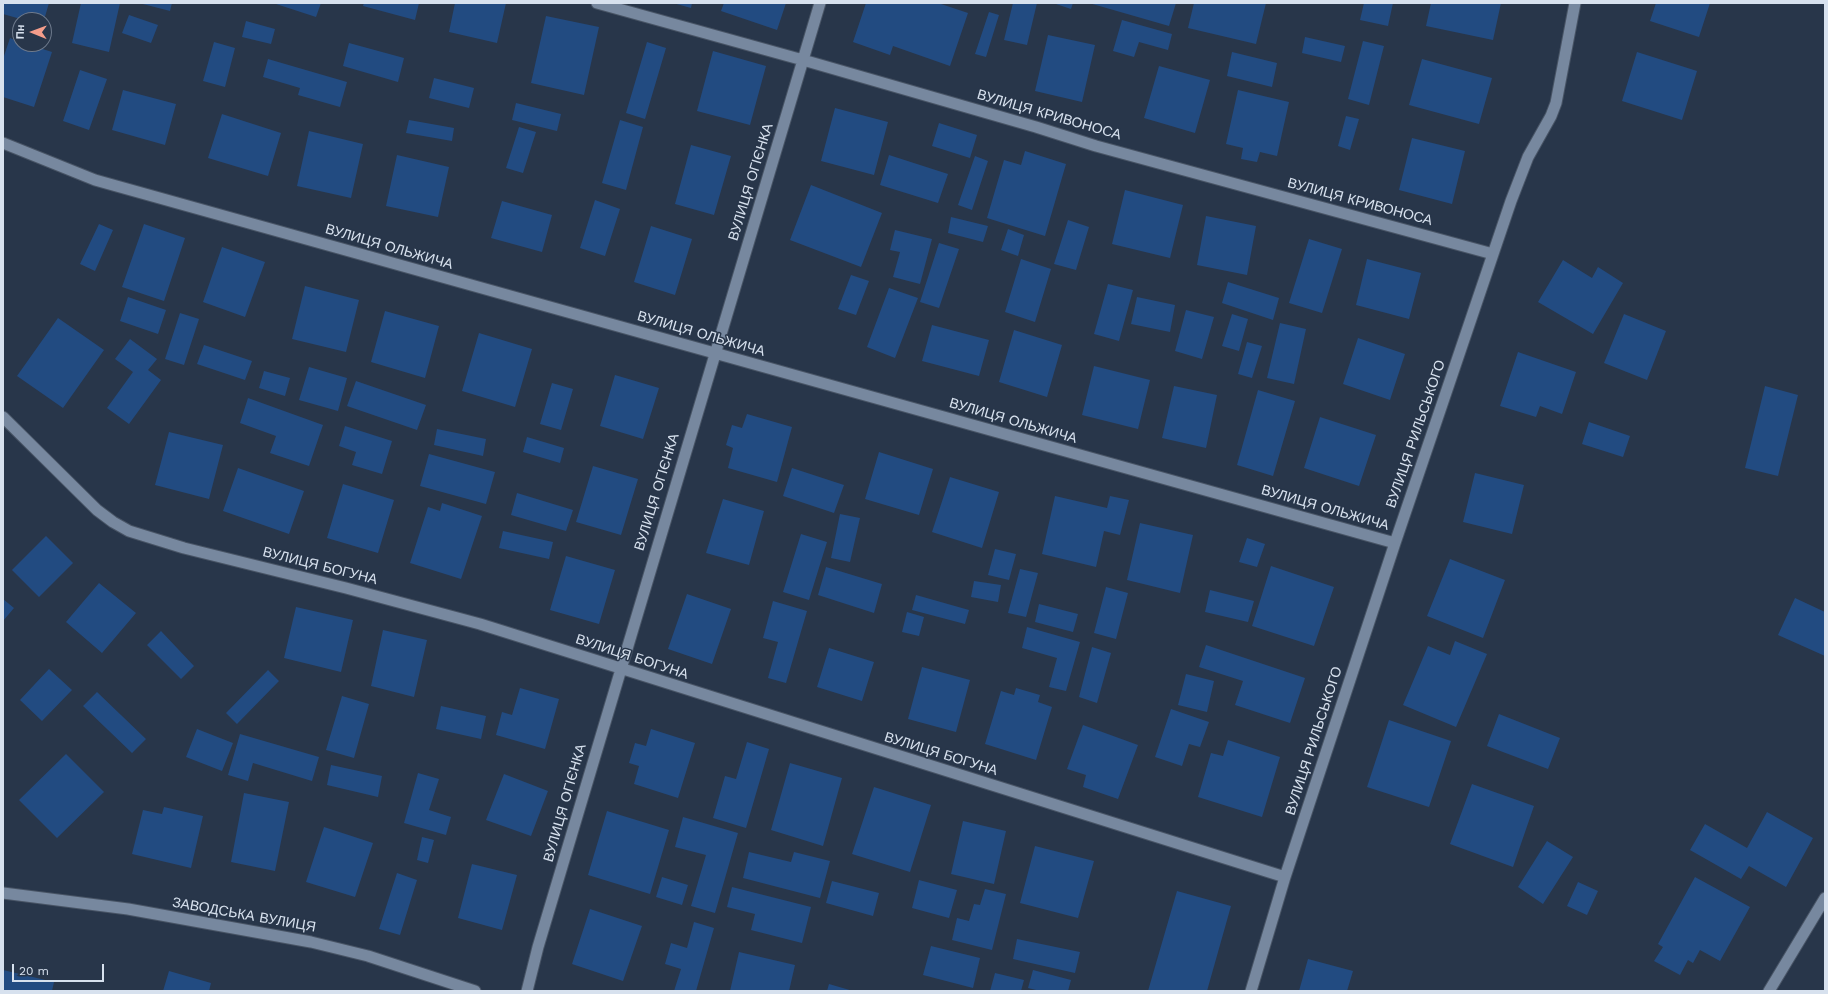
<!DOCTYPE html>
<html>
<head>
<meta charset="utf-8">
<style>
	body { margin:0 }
	#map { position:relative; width:1828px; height:994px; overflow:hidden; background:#28364a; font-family:"Work Sans",sans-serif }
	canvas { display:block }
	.frame { position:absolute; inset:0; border:4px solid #d7e1ee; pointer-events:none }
	.north { position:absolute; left:12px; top:12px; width:40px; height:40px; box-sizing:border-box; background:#28364a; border:1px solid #6e7a8c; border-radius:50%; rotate:271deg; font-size:11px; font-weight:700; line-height:16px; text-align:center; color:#d7e1ee }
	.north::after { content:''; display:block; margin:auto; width:14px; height:18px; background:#f49d8b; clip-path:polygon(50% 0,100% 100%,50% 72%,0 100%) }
	.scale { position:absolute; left:12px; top:964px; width:92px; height:18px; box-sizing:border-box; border:2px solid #d7e1ee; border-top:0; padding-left:5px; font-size:12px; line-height:14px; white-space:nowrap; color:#d7e1ee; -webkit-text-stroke:3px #28364a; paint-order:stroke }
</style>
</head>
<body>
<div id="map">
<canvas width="1828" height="994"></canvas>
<div class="frame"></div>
<div class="north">Пн</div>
<div class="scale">20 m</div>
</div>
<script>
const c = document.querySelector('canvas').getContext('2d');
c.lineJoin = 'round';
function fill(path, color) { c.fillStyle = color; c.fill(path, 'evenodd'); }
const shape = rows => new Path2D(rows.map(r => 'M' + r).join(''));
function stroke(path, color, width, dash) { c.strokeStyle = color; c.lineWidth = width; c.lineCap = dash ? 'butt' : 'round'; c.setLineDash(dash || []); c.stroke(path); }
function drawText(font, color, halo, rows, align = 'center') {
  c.font = font + ' "Work Sans",sans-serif'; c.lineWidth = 3; c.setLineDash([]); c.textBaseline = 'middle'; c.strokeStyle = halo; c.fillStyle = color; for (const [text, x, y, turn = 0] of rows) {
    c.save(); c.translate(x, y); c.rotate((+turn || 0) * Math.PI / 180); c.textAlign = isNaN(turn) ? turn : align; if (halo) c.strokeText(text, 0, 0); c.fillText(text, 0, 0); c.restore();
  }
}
fill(shape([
	[3,3,49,3,44,20,24,20,3,14],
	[81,3,120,3,109,52,72,43],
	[139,3,172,3,170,11],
	[273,3,321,3,316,17],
	[364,3,419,3,415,20,363,6],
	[455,3,506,3,497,43,449,32],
	[673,3,692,3,691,8],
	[724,3,786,3,777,30,721,11],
	[866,3,938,3,968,13,950,66,893,46,890,55,853,42],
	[1013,3,1037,3,1027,45,1004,40],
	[1053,3,1073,3,1071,9],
	[1089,3,1176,3,1169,26],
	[1194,3,1266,3,1256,44,1188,28],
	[1364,3,1393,3,1388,26,1360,20],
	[1431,3,1501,3,1493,40,1426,26],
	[1656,3,1710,3,1699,37,1650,21],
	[989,12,999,15,986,57,975,54],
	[129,15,158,25,151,43,122,33],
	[546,16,599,27,584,95,531,83],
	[1122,20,1172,34,1168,50,1139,42,1134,57,1113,51],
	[246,21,275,29,271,44,242,37],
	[1048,35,1095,45,1082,102,1035,91],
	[1305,37,1345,46,1341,62,1302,53],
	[10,38,20,42,20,44,27,44,52,52,34,107,3,97,3,59],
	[1363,41,1384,46,1369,105,1348,99],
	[214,42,235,48,225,87,203,81],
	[647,42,666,48,645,119,626,113],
	[349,43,404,58,398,82,343,66],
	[713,51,766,66,750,125,697,111],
	[1232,52,1277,63,1272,87,1227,76],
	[1637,52,1697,71,1682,120,1622,101],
	[268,59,347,82,340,107,298,95,300,88,263,77],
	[1422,59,1492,78,1479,124,1409,105],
	[1159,66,1210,80,1195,133,1144,118],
	[80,70,107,79,89,130,63,121],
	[434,78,474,88,469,108,429,98],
	[123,90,176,104,165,145,112,130],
	[1238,90,1289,102,1277,156,1260,152,1257,162,1241,159,1243,148,1226,144],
	[516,103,561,114,557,131,512,120],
	[835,108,888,122,874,175,821,161],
	[222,114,281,133,268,176,208,158],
	[1346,116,1359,119,1350,150,1338,146],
	[409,120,454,128,452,141,406,133],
	[620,120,643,127,626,190,602,183],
	[939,123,977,135,970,158,932,146],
	[519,127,536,132,523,173,506,168],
	[309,131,363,144,351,198,297,186],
	[1412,138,1465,151,1452,204,1399,190],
	[691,145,731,156,714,215,675,204],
	[1025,151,1066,164,1045,236,987,218,1004,160,1021,165],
	[397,155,449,167,438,217,386,206],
	[889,155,948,174,938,203,880,185],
	[975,156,988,161,972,210,958,205],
	[811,185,882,213,861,267,790,240],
	[1125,190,1183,205,1170,258,1112,244],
	[595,200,620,209,605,256,580,248],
	[502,201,552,215,542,252,491,238],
	[1206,216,1256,226,1247,275,1197,265],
	[951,217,988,226,983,242,948,233],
	[1068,220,1089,227,1076,270,1054,264],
	[99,224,113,230,95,271,80,264],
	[144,224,185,238,164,301,122,287],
	[651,226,692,239,675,295,634,282],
	[1008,229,1024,235,1018,256,1001,250],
	[895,230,932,239,920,284,893,277,900,252,890,250],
	[1309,239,1342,249,1322,313,1289,303],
	[939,243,959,249,939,308,920,302],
	[222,247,265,262,245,317,203,302],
	[1021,259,1051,269,1035,322,1005,312],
	[1367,259,1421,273,1409,319,1356,305],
	[1563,260,1592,278,1598,267,1623,283,1593,334,1538,302],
	[851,275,869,281,856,315,838,309],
	[1228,282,1279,298,1273,320,1222,303],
	[1108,284,1133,290,1119,341,1094,334],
	[305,286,359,300,346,352,292,339],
	[889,288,918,298,895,358,867,347],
	[128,297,166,310,158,334,120,321],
	[1137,297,1175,305,1170,332,1131,324],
	[1186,310,1214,317,1202,359,1175,351],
	[385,311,439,326,425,378,371,362],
	[180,313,199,319,184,365,165,359],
	[1232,314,1248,319,1239,351,1222,346],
	[1624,314,1666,331,1647,380,1604,363],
	[58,318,104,350,63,408,17,376],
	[1280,323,1306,329,1294,384,1267,378],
	[932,325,989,340,979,376,922,361],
	[1014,330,1062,345,1047,397,999,382],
	[479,333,532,349,515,407,462,391],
	[1358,338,1405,354,1390,400,1343,384],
	[130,339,157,359,148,370,161,380,129,424,107,408,133,372,115,359],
	[1247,342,1262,346,1252,378,1238,374],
	[204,345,252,361,245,380,197,364],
	[1518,352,1576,372,1562,414,1540,406,1536,417,1500,406],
	[1094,366,1150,380,1138,429,1082,415],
	[309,367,347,378,338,411,299,400],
	[264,371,290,378,285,396,259,388],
	[615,375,659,388,643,439,600,426],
	[356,381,426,405,417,430,347,406],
	[552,383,573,389,561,430,540,424],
	[1174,386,1217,395,1206,448,1162,438],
	[1765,386,1798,395,1778,476,1745,468],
	[1258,390,1295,401,1273,476,1237,465],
	[248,398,323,425,309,466,270,453,276,436,240,423],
	[747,414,792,427,777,482,728,468,733,448,726,445,732,425,742,428],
	[1320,417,1376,435,1359,486,1304,468],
	[1589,422,1630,436,1623,457,1582,444],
	[345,426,392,441,382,474,352,465,356,452,339,446],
	[437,429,486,439,483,456,434,445],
	[169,432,223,445,209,499,155,485],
	[527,437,564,448,560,463,523,452],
	[879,452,933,469,919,515,865,499],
	[429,454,495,472,486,504,420,486],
	[593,466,638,479,621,535,576,522],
	[238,468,304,491,289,534,223,511],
	[792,468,844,485,834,513,783,496],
	[1475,473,1524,485,1512,534,1463,522],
	[950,477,999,492,982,548,932,532],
	[343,484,394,500,378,553,327,538],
	[517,493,573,510,566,531,511,515],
	[1055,496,1107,508,1110,496,1129,500,1120,535,1104,531,1096,567,1042,554],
	[723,499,764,511,749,565,706,553],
	[442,503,482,516,461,579,410,563,428,507,440,511],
	[840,514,860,518,850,562,831,558],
	[1140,523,1193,535,1180,593,1127,580],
	[503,531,553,542,549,559,499,548],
	[801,534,827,542,809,600,783,592],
	[46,536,73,563,39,597,12,570],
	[1247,538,1265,544,1257,567,1239,562],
	[995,549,1016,554,1009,580,988,575],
	[566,556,615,570,599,624,550,610],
	[1450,559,1505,580,1483,638,1427,616],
	[1271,566,1334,587,1314,646,1252,626],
	[826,567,882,584,874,613,818,595],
	[1020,569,1038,573,1026,617,1008,613],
	[974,581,1001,585,998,602,971,597],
	[99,583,136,613,102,653,66,622],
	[1106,587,1128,593,1116,639,1094,633],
	[1210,590,1254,601,1248,622,1205,612],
	[687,594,731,609,712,664,668,649],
	[916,595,969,610,965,624,912,610],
	[1795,598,1825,612,1825,656,1778,635],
	[3,599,14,608,3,621],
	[773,601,807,611,786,683,768,678,778,642,763,638],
	[1039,604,1078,614,1073,632,1035,622],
	[296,607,353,620,341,672,284,658],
	[907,612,924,617,919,636,902,632],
	[1027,627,1080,642,1066,691,1049,687,1057,658,1022,648],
	[383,630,427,640,414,697,371,686],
	[161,631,194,666,181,679,147,645],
	[1455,641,1487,654,1456,727,1403,705,1428,646,1450,655],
	[1206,645,1305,678,1290,723,1235,705,1243,681,1199,667],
	[1092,647,1111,653,1097,703,1079,697],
	[829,648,874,662,862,701,817,687],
	[922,667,970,680,956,732,908,719],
	[49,669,72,690,42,721,20,700],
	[268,670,279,681,237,724,226,713],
	[1186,674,1214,681,1207,712,1178,705],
	[520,688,559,699,545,749,496,735,502,712,512,715],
	[1016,688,1040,695,1038,702,1052,707,1036,760,985,744,1001,691,1014,695],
	[97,692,146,739,132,753,83,706],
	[342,696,369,704,354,758,326,750],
	[441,706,486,716,481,739,436,729],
	[1171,709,1209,722,1200,747,1189,744,1182,766,1155,757],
	[1499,714,1560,738,1548,769,1487,746],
	[1389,720,1451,741,1429,807,1367,787],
	[1083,725,1138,745,1118,799,1083,787,1086,775,1067,769],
	[197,729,233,743,222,771,186,757],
	[651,729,695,743,678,798,634,784,639,766,629,763,635,743,646,746],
	[240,734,319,757,312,781,253,763,248,781,228,775],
	[1228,740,1280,757,1262,817,1198,797,1211,753,1223,756],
	[747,742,769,749,746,828,713,818,725,776,736,779],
	[66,754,104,792,57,838,19,800],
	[790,763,842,778,823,846,771,830],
	[331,765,382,776,378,797,327,785],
	[418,773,439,779,429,810,451,817,446,835,404,823],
	[504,774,548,791,531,836,486,820],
	[1472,784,1534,806,1513,867,1450,844],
	[874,787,931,805,910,872,852,854],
	[244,793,289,802,275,871,231,862],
	[164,807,203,816,191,868,132,854,143,810,162,814],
	[607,811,669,830,650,894,588,875],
	[1767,812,1813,838,1786,887,1749,866,1741,879,1690,850,1705,824,1747,848],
	[683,817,738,833,715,913,691,906,706,855,675,847],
	[963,821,1006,831,994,884,951,874],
	[324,827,373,843,355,897,306,882],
	[422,837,434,840,428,863,417,860],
	[1547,841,1573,857,1543,904,1518,887],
	[1035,846,1094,861,1078,918,1020,903],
	[749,852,791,862,794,852,830,861,820,898,743,878],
	[472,864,517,875,502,930,458,918],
	[397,873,417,880,400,935,379,929],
	[662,877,688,885,682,905,656,897],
	[1695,877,1750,907,1720,961,1700,950,1693,963,1688,960,1680,975,1654,961,1663,947,1658,944],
	[919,880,957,890,949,918,912,908],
	[832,881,879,893,873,916,826,903],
	[1578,882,1598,891,1587,915,1567,906],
	[732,887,811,907,802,943,751,930,755,914,727,907],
	[985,889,1006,894,992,950,952,940,957,918,969,921,974,904,980,905],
	[1177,891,1231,906,1207,991,1148,991],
	[590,909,642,926,623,981,572,964],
	[694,922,714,928,696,991,674,991,681,969,665,964,671,943,687,948],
	[1017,939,1080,952,1075,973,1013,959],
	[931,946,980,958,973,988,923,975],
	[739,952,795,965,789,991,730,991],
	[1308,959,1353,971,1347,991,1299,991],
	[3,970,54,982,52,991,3,991],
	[1033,970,1071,980,1068,991,1040,991,1028,988],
	[169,971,211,983,209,991,163,991],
	[995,973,1024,980,1021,991,990,991],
	[829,984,853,991,827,991]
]), '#224b81');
const minor = shape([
	[597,3,803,60,1036,127,1096,146,1493,254],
	[3,143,95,180,1395,543],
	[3,417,97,510,113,522,129,531,184,548,346,588,480,624,1285,877],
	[3,893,128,909,311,942,368,956,475,991],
	[527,991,538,947,820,3],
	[1251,991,1285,877,1395,543,1511,201,1528,157,1551,116,1556,103,1575,3],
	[1769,991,1825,898]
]);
stroke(minor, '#485465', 13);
stroke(minor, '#77889f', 11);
drawText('14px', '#d7e1ee', '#28364a', [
	["ВУЛИЦЯ КРИВОНОСА",1049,115,16],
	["ВУЛИЦЯ ОГІЄНКА",751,182,-73],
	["ВУЛИЦЯ КРИВОНОСА",1360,202,15],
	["ВУЛИЦЯ ОЛЬЖИЧА",389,247,16],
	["ВУЛИЦЯ ОЛЬЖИЧА",701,334,16],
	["ВУЛИЦЯ ОЛЬЖИЧА",1013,421,16],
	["ВУЛИЦЯ РИЛЬСЬКОГО",1416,434,-71],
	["ВУЛИЦЯ ОГІЄНКА",657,492,-73],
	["ВУЛИЦЯ ОЛЬЖИЧА",1325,508,16],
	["ВУЛИЦЯ БОГУНА",320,566,14],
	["ВУЛИЦЯ БОГУНА",632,657,18],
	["ВУЛИЦЯ РИЛЬСЬКОГО",1314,741,-72],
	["ВУЛИЦЯ БОГУНА",941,754,17],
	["ВУЛИЦЯ ОГІЄНКА",565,803,-74],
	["ЗАВОДСЬКА ВУЛИЦЯ",244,915,10]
]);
</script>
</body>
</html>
